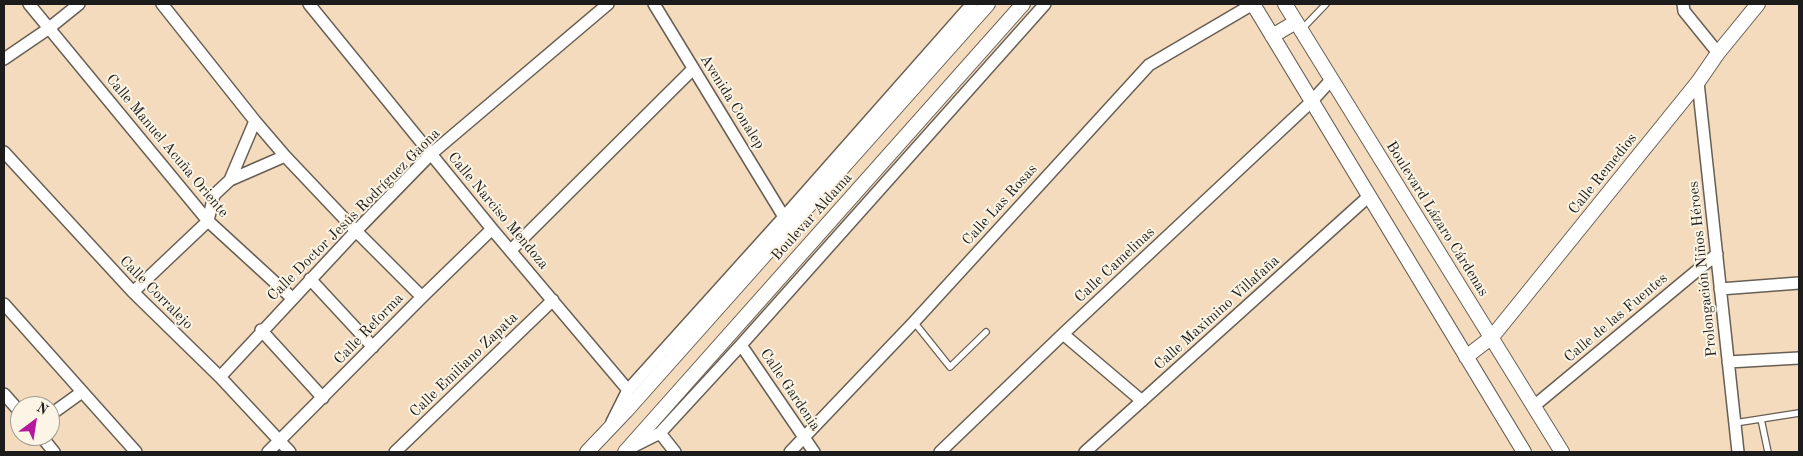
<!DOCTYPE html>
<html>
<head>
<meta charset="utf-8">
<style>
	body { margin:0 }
	#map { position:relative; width:1803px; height:456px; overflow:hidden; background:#f4dbbd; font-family:"Old Standard TT",serif }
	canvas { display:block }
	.frame { position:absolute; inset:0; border:5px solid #1c1c1c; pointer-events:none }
	.north { position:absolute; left:10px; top:396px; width:50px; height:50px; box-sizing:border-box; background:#fcf5e5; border:1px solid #a29e95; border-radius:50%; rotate:31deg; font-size:14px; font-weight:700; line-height:20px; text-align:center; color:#1c1c1c }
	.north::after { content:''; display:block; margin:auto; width:18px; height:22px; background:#b5179e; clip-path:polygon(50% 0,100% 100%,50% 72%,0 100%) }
</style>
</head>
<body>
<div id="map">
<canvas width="1803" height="456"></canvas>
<div class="frame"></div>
<div class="north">N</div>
</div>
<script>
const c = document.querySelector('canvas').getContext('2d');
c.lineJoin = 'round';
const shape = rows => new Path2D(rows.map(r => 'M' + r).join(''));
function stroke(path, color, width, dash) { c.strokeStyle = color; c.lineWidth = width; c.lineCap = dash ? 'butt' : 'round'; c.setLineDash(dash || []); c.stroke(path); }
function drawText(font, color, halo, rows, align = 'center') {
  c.font = font + ' "Old Standard TT",serif'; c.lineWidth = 4; c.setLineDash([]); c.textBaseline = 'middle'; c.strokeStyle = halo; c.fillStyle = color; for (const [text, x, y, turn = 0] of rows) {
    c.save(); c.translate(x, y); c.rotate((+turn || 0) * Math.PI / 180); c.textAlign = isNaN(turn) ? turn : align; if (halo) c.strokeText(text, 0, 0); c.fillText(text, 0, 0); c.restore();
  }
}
const service = shape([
	[1302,29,1326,4],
	[914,322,950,367,986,332],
	[1761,419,1768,452],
	[1735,423,1799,413]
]);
const minor = shape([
	[29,4,208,221,292,298],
	[162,4,255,121,285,156,356,231,422,297],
	[309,4,492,229,628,390],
	[654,4,784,217],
	[1683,4,1684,11,1718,53],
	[4,59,48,29,79,4],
	[1698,82,1738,452],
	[4,152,133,292,220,377,290,452],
	[230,180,285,156],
	[511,250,693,69],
	[310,279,373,347],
	[1720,289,1799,283],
	[133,292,208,221,214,195,230,180,255,121],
	[4,304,136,452],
	[261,330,323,398],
	[1063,334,1142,401],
	[741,345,814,452],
	[1728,362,1799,358],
	[220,377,356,231,431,154,608,4],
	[4,394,20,412],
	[1534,406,1717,254],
	[50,415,82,392],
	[612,422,628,390,784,217,972,4],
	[660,433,675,452],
	[41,436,54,452],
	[630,448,660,433,741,345,1045,4],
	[268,452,422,297,492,229],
	[395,452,553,300],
	[790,452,914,322,1149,65,1253,4],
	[940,452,1063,334,1311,102,1331,80],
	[1085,452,1368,197]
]);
const tertiary = shape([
	[1253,4,1524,452],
	[1285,4,1562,452],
	[1272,36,1296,22],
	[1466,357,1492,337,1698,82,1718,53,1758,4],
	[587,452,626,411,988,4],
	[625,452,1023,4]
]);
stroke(service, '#685f54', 8);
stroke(minor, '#685f54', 14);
stroke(tertiary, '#685f54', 16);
stroke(service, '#fff', 5.5);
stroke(minor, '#fff', 11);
stroke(tertiary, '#fff', 14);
drawText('15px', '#1c1c1c', '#fcf5e5', [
	["Avenida Conalep",732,102,58],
	["Calle Manuel Acuña Oriente",167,146,50],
	["Calle Remedios",1603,174,-51],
	["Calle Las Rosas",1000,205,-48],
	["Calle Narciso Mendoza",498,211,50],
	["Calle Doctor Jesús Rodríguez Gaona",354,215,-45],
	["Boulevar Aldama",812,217,-48],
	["Boulevard Lázaro Cárdenas",1437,219,58],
	["Calle Camelinas",1115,265,-43],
	["Prolongación Niños Héroes",1703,269,-96],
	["Calle Corralejo",156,293,45],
	["Calle Maximino Villafaña",1217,313,-42],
	["Calle de las Fuentes",1616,318,-40],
	["Calle Reforma",369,329,-46],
	["Calle Emiliano Zapata",464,365,-44],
	["Calle Gardenia",790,390,56]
]);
</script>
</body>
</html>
